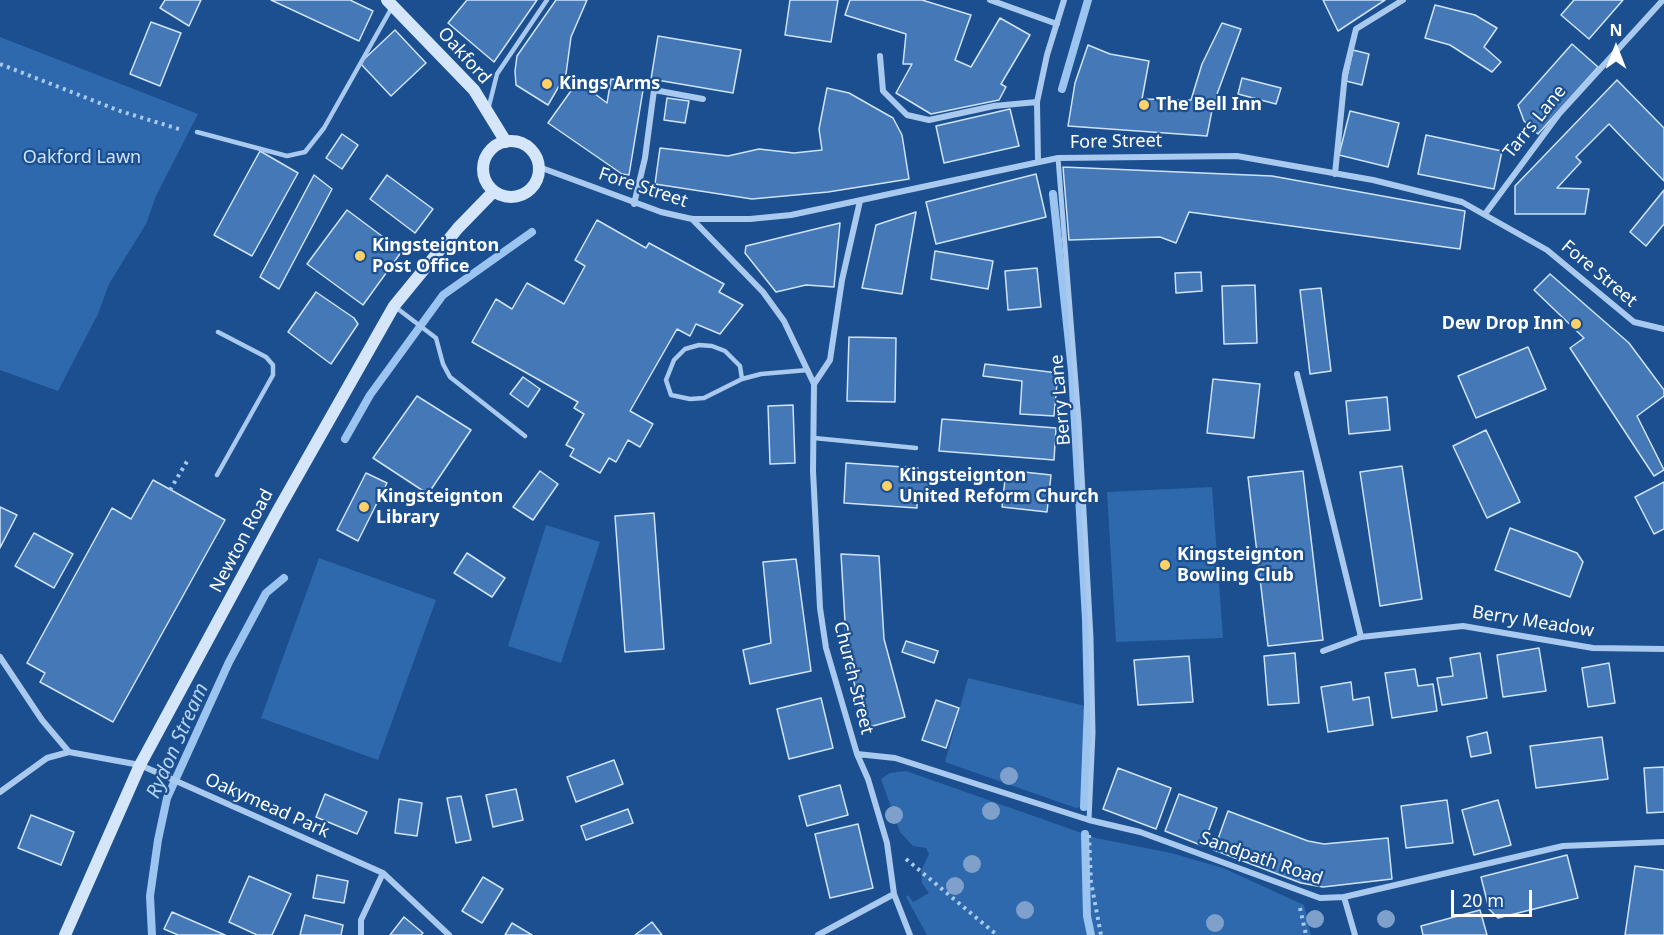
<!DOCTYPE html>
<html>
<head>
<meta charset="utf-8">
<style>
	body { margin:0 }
	#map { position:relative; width:1664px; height:935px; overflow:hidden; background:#1b4f8f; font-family:"Noto Sans",sans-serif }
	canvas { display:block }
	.north { position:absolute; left:1586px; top:18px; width:60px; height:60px; -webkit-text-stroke:4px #1b4f8f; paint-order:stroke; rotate:0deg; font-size:16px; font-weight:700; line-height:24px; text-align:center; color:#fff }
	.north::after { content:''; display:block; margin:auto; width:21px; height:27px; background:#fff; clip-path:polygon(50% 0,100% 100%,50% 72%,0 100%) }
	.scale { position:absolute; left:1451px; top:890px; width:81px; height:27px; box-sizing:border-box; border:3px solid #fff; border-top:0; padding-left:8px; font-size:18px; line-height:21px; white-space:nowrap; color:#fff; -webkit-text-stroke:4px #1b4f8f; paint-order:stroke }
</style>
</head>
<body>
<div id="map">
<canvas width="1664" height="935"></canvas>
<div class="north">N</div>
<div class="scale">20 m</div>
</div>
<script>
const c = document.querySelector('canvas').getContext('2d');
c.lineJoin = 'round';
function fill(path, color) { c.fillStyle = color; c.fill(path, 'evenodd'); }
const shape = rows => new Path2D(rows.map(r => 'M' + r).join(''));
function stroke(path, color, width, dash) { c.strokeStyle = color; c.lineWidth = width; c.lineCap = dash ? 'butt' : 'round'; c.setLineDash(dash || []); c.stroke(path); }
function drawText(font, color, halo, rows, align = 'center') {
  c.font = font + ' "Noto Sans",sans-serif'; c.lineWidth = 4.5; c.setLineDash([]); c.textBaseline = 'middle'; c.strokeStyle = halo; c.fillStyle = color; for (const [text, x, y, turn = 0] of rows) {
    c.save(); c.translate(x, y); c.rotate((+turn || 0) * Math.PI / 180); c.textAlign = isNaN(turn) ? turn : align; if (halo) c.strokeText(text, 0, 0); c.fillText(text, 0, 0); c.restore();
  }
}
fill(shape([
	[0,37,198,114,156,196,146,224,109,284,98,314,58,391,0,370],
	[1212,487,1223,638,1116,642,1107,492],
	[546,525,600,542,561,663,508,646],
	[319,558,436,600,378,760,261,718],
	[968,678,1085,706,1081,807,1076,808,945,762],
	[906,771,1096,838,1171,853,1223,868,1304,905,1311,935,927,935,906,897,908,895,913,902,929,893,922,883,921,871,929,854,926,848,913,846,900,832,881,779,890,773]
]), '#2e69ad');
stroke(shape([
	[1062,89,1088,0],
	[1053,194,1072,371,1086,620,1088,706,1084,807],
	[345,439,370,395,443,295,532,232],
	[1085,834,1087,916,1091,935],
	[152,935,150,896,158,840,167,798,229,662,266,593,284,578]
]), '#9cc4f0', 8);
const building = shape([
	[165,0,201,0,189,26,160,8,165,0],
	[271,0,350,0,373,11,359,41,271,0],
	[467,0,537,0,494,62,448,23,467,0],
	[556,0,587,0,571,37,566,74,548,105,516,85,515,71,517,56,556,0],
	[790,0,838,0,831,42,785,35,790,0],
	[850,0,922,0,971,15,955,60,971,67,1000,18,1030,35,1001,84,1006,87,999,100,931,114,896,93,912,64,903,64,906,34,845,15,850,0],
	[1323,0,1385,0,1338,31,1323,0],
	[1574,0,1623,0,1589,39,1561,15,1574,0],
	[1435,5,1475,15,1497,28,1484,47,1501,62,1492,72,1450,45,1425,38,1435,5],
	[151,22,181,33,160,86,130,74,151,22],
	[1222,23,1241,29,1213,105,1207,136,1068,126,1075,83,1088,45,1110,54,1149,61,1142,99,1191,100,1202,64,1222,23],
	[395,30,426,63,391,96,360,63,395,30],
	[658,36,741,50,733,93,651,79,658,36],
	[1572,44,1598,67,1538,134,1524,121,1518,105,1572,44],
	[1353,50,1369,54,1362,85,1346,81,1353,50],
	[1242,78,1281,88,1276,104,1238,94,1242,78],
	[611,79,644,84,629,175,622,174,548,123,578,81,607,103,611,79],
	[1617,80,1664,128,1664,181,1609,124,1576,157,1581,162,1557,188,1589,189,1585,214,1515,214,1515,186,1617,80],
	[827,88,849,93,893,118,902,135,909,179,828,192,752,199,655,184,660,148,728,156,759,149,794,153,822,150,819,129,827,88],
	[667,98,689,101,685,123,664,120,667,98],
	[1010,109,1019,146,944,163,936,126,1010,109],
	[1350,111,1399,123,1388,167,1339,155,1350,111],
	[342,134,358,145,342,169,326,158,342,134],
	[1426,135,1502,151,1494,189,1418,174,1426,135],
	[260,151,298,173,252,256,214,235,260,151],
	[1063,167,1272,176,1465,211,1460,249,1189,212,1176,243,1160,237,1069,240,1063,167],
	[1036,174,1046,217,936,244,926,202,1036,174],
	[314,175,332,189,279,289,260,277,314,175],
	[387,175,433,209,415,233,370,199,387,175],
	[1664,190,1664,224,1646,246,1630,232,1664,190],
	[347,210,402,251,363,305,307,264,347,210],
	[916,212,902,294,862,288,876,225,916,212],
	[597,220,646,248,649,243,724,284,719,292,743,305,720,334,696,324,690,336,677,329,630,411,653,424,640,447,628,440,616,462,609,458,600,473,570,456,574,449,566,445,584,414,574,408,578,402,472,342,496,299,512,309,527,283,564,304,585,266,575,260,597,220],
	[840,223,834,287,806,285,776,292,745,253,746,246,840,223],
	[935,251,993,261,988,289,931,279,935,251],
	[1037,268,1041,307,1008,310,1005,271,1037,268],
	[1201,272,1202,291,1176,293,1175,273,1201,272],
	[1550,274,1629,343,1664,390,1664,396,1637,416,1664,470,1654,476,1570,348,1584,338,1534,290,1550,274],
	[1255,285,1257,343,1224,344,1222,286,1255,285],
	[1321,288,1331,371,1310,374,1300,290,1321,288],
	[316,292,354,318,358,324,331,364,288,332,316,292],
	[849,337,896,338,895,402,847,401,849,337],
	[1528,347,1546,389,1476,418,1458,376,1528,347],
	[985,364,1058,373,1054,416,1020,414,1022,381,983,376,985,364],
	[523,377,540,389,528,407,510,394,523,377],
	[1213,379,1260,384,1254,438,1207,433,1213,379],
	[417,396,471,430,428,494,373,458,417,396],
	[1387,397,1390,430,1349,434,1346,401,1387,397],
	[793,405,795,463,770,464,768,406,793,405],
	[942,419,1056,428,1054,460,939,451,942,419],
	[1486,430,1520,502,1487,518,1453,446,1486,430],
	[846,463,918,468,917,475,929,476,928,498,917,497,917,508,844,503,846,463],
	[1402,466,1422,599,1380,606,1360,472,1402,466],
	[1006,470,1051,475,1047,512,1002,507,1006,470],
	[540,471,558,484,533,520,513,507,540,471],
	[1303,471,1323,640,1268,646,1248,477,1303,471],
	[366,473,387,483,358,541,337,530,366,473],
	[153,480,225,520,113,722,40,682,45,673,27,663,112,508,131,519,153,480],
	[1664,482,1664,529,1654,534,1635,497,1664,482],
	[0,507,17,515,0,548,0,507],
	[654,513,664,649,625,652,615,516,654,513],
	[1510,528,1577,553,1583,562,1570,597,1495,570,1510,528],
	[34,533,73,554,54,588,15,566,34,533],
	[467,553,505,578,492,597,454,573,467,553],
	[841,554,879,556,884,639,905,717,866,728,847,656,841,554],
	[796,559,811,671,750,684,743,650,771,643,763,562,796,559],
	[906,641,938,651,934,663,902,652,906,641],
	[1539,648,1546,691,1503,697,1497,655,1539,648],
	[1295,653,1299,703,1268,705,1264,656,1295,653],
	[1480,653,1487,698,1442,705,1437,678,1453,676,1450,658,1480,653],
	[1189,656,1193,702,1138,705,1134,660,1189,656],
	[1609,663,1615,703,1588,707,1582,668,1609,663],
	[1415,669,1418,686,1433,684,1437,711,1392,718,1385,673,1415,669],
	[1351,682,1353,700,1369,697,1373,725,1328,732,1321,687,1351,682],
	[821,698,833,748,789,759,777,709,821,698],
	[936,700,959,708,946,748,922,740,936,700],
	[1487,732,1491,753,1471,757,1467,737,1487,732],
	[1602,737,1608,779,1536,788,1530,746,1602,737],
	[614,760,623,784,576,802,567,777,614,760],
	[1664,767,1664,812,1647,813,1644,768,1664,767],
	[1118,768,1171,788,1156,829,1103,809,1118,768],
	[840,785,848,815,807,826,799,796,840,785],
	[516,789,523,820,493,827,486,795,516,789],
	[325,794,367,812,357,834,316,817,325,794],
	[1179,794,1217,808,1203,846,1165,831,1179,794],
	[461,796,471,840,456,843,447,798,461,796],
	[399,799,422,803,417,836,395,833,399,799],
	[1447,800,1453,843,1406,848,1401,806,1447,800],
	[1498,800,1511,845,1474,855,1462,810,1498,800],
	[628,809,633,823,586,840,581,826,628,809],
	[1228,811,1308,841,1324,844,1388,838,1392,879,1323,887,1301,883,1214,850,1228,811],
	[31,815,74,832,61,865,18,848,31,815],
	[858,824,873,888,830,898,815,834,858,824],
	[1567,855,1578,898,1498,918,1489,909,1481,877,1567,855],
	[1635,866,1664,870,1664,935,1625,935,1635,866],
	[317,875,348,881,344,903,313,898,317,875],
	[249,876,291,894,272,935,257,935,229,922,249,876],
	[483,877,503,889,482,923,462,911,483,877],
	[1480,910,1487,935,1423,935,1421,926,1480,910],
	[172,912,225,935,178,935,164,929,172,912],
	[305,915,343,925,341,935,300,935,305,915],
	[404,917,423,933,421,935,390,935,404,917],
	[652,922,662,935,635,935,652,922],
	[512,923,532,935,505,935,512,923]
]);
fill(building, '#4478b7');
stroke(building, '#cfe3fa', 1.5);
stroke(shape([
	[0,64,120,111,182,130],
	[170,490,189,458],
	[1089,835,1091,882,1101,935],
	[906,859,997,935],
	[1300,908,1306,935]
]), '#a9c9ee', 4, [3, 4.5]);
stroke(shape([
	[488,110,497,74,547,0],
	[197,132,287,156,305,152,324,128,391,9],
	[394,306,436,338,443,364,450,377,525,436],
	[742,379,740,366,725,351,712,346,699,345,685,349,674,360,666,380,671,395,690,399,704,398,742,379,761,374,808,370],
	[814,438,916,448],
	[217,475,273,375,273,365,266,357,218,332]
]), '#a9c9ee', 4.5);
stroke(shape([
	[1058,158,1079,421,1091,638,1093,733,1089,820]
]), '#a9c9ee', 5);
stroke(shape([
	[990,0,1057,24],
	[880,56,883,91,907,115,929,120,994,106,1037,102],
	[1038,161,1037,102,1047,55,1064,0],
	[539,167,661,212,692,219,750,219,791,215,1058,158,1237,156,1373,180,1462,202,1547,250,1634,322,1664,329],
	[1335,174,1345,74,1356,29,1403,0],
	[634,204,645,158,654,90,703,99],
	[1485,214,1559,114,1663,0],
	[692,219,763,292,784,321,814,384,813,471,820,608,826,648,857,754,868,779,887,843,894,894,910,935],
	[1297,374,1361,637],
	[814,384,830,360,842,280,860,201],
	[1323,651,1361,637,1463,626,1593,648,1664,649],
	[0,657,42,720,69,752],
	[857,754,895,758,1089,820,1140,832,1320,898,1344,897,1563,846,1664,842],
	[0,792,47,758,69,752,140,765,383,873,449,935],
	[1344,897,1355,935],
	[361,935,361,920,383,873],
	[818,935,894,894]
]), '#a9c9ee', 6);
stroke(shape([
	[387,0,474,90,506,142],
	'483 169a28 28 0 1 1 56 0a28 28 0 1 1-56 0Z',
	[65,935,140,765,277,512,394,306,458,228,494,191]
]), '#d6e6fa', 12);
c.fillStyle = '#7ea0ca';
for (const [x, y] of [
	[1009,776],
	[991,811],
	[894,815],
	[972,864],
	[955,886],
	[1025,910],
	[1315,919],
	[1386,919],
	[1215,923]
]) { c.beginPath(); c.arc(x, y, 9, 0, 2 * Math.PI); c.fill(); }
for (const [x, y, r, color] of [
	[547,84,6,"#ffd166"],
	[1144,105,6,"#ffd166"],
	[360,256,6,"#ffd166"],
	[1576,324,6,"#ffd166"],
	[887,486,6,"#ffd166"],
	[364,507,6,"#ffd166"],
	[1165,565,6,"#ffd166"]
]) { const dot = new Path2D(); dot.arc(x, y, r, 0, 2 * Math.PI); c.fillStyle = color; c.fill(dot); stroke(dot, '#1b4f8f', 2); }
drawText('18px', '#fff', '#1b4f8f', [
	["Oakford",464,56,48],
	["Tarrs Lane",1535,122,-51],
	["Fore Street",1116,142,-1],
	["Fore Street",643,188,18],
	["Fore Street",1599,274,40],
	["Berry Lane",1061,400,-95],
	["Newton Road",242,541,-62],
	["Berry Meadow",1533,622,9],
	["Church Street",853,678,76],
	["Oakymead Park",267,806,24],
	["Sandpath Road",1261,859,19]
]);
drawText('bold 18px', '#fff', '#1b4f8f', [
	["Kings Arms",559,84],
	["The Bell Inn",1156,105],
	["Kingsteignton",372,246],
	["Post Office",372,267],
	["Dew Drop Inn",1564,324,"right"],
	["Kingsteignton",899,476],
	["United Reform Church",899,497],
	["Kingsteignton",376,497],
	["Library",376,518],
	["Kingsteignton",1177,555],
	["Bowling Club",1177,576]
], 'left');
drawText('18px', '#cfe3fa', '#1b4f8f', [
	["Oakford Lawn",82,158]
]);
drawText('italic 20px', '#b5d3f5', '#1b4f8f', [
	["Rydon Stream",178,741,-66]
]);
</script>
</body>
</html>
